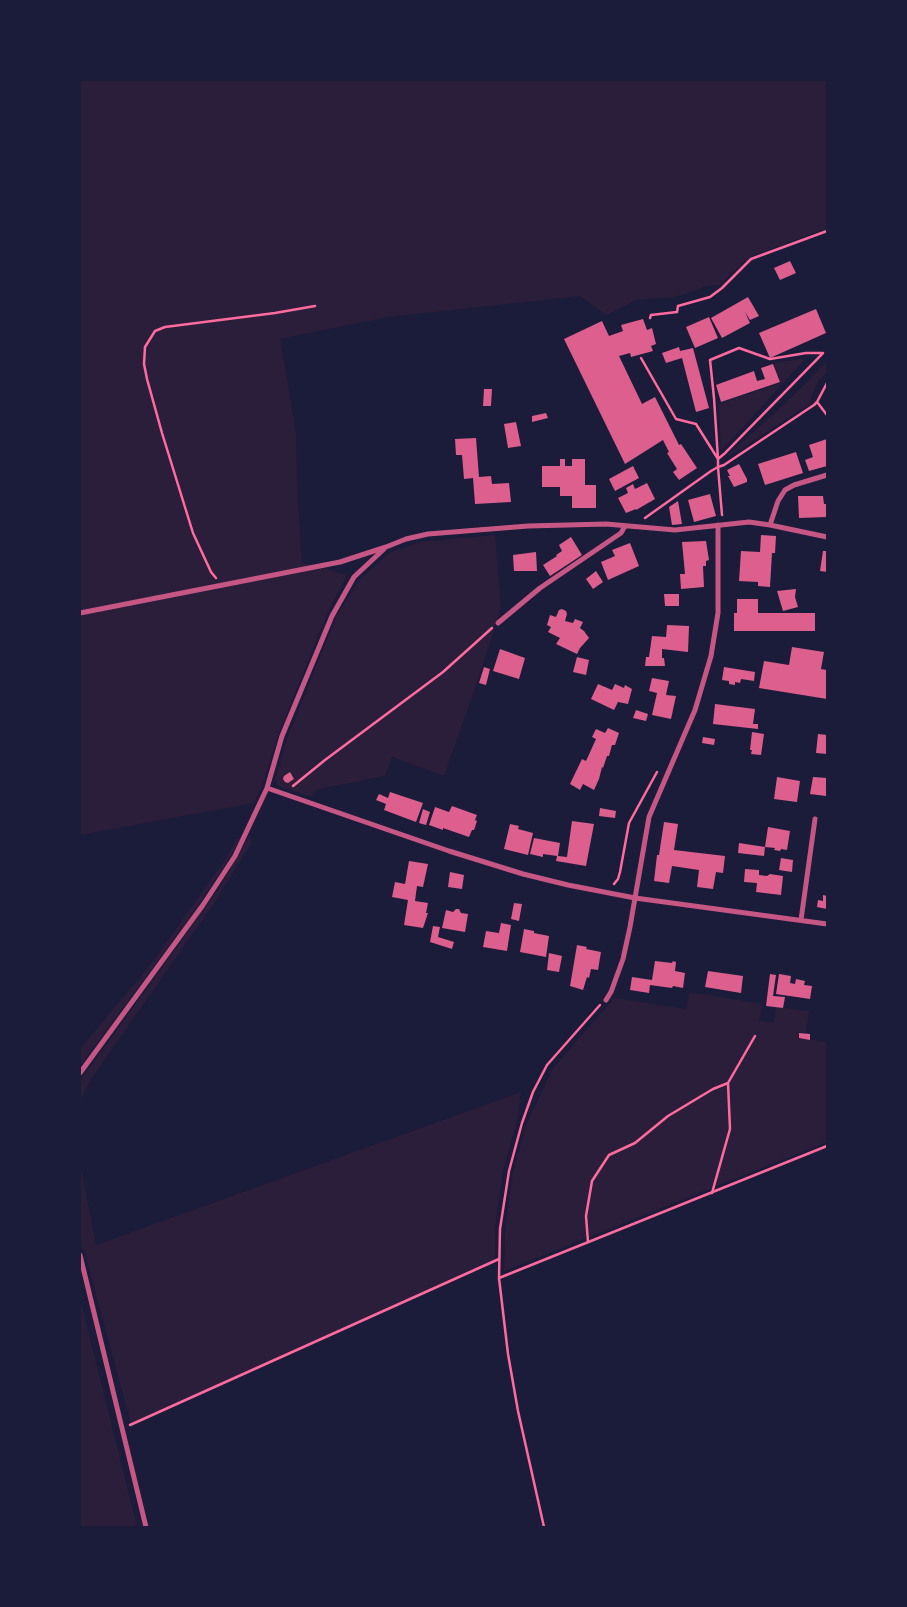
<!DOCTYPE html>
<html>
<head>
<meta charset="utf-8">
<style>
	body { margin:0 }
	#map { position:relative; width:907px; height:1607px; overflow:hidden; background:#1b1b3a; font-family:"Fira Sans",sans-serif }
	canvas { display:block }
	.frame { position:absolute; inset:0; border:81px solid #1b1b3a; pointer-events:none }
</style>
</head>
<body>
<div id="map">
<canvas width="907" height="1607"></canvas>
<div class="frame"></div>
</div>
<script>
const c = document.querySelector('canvas').getContext('2d');
c.lineJoin = 'round';
function fill(path, color) { c.fillStyle = color; c.fill(path, 'evenodd'); }
const shape = rows => new Path2D(rows.map(r => 'M' + r).join(''));
function stroke(path, color, width, dash) { c.strokeStyle = color; c.lineWidth = width; c.lineCap = dash ? 'butt' : 'round'; c.setLineDash(dash || []); c.stroke(path); }
fill(shape([
	[80,80,827,80,827,228,749,257,719,285,705,286,702,288,675,297,637,300,606,315,580,296,388,317,280,339,296,432,297,488,302,562,347,575,327,614,278,735,262,786,254,803,80,835],
	[806,358,721,451,719,404,781,383,774,363],
	[827,361,827,372,818,382,812,395,810,404,729,456,728,455,792,397],
	[495,535,501,608,477,683,444,776,392,757,385,776,315,790,312,797,278,786,275,780,287,739,336,617,359,580,389,553,420,542],
	[249,836,252,842,217,899,91,1079,80,1101,80,1081,220,887],
	[237,838,240,839,225,865,190,917,80,1066,80,1049,151,964,223,863],
	[689,992,762,1004,759,1021,774,1023,776,1007,809,1011,806,1033,799,1032,798,1038,827,1042,827,1142,504,1271,505,1230,513,1172,526,1125,554,1067,614,998,686,1009],
	[521,1092,517,1121,503,1171,495,1228,495,1260,131,1424,84,1249,82,1249,80,1240,80,1162,96,1245],
	[80,1302,81,1302,137,1527,80,1527]
]), '#2a1e3b');
fill(shape([
	[790,261,796,273,780,280,774,268],
	[748,297,759,316,750,320,745,312,750,323,722,338,711,318],
	[816,309,826,333,770,358,759,333],
	[709,317,718,338,695,348,686,327],
	[643,319,647,330,652,328,656,344,651,346,653,351,631,357,630,353,619,356,642,404,655,397,679,445,681,444,697,468,679,480,673,472,677,469,667,453,669,452,663,440,625,464,564,339,602,321,609,336,623,331,621,325],
	[679,347,680,351,693,348,709,408,696,412,682,358,666,363,662,353],
	[773,364,780,382,721,402,716,385,754,371,757,381,765,379,761,368],
	[484,389,492,389,491,406,483,406],
	[546,413,548,418,532,422,532,416],
	[516,422,521,446,508,448,504,424],
	[476,438,479,477,491,476,492,484,509,483,511,502,475,504,473,478,464,479,462,455,456,455,455,439],
	[827,439,827,466,809,471,805,460,813,457,809,445],
	[796,452,803,473,765,485,758,464],
	[560,459,565,459,565,466,572,466,572,459,585,459,585,485,596,485,596,508,572,508,572,496,560,496,560,487,542,487,542,466,560,466],
	[739,464,747,479,747,482,734,487,728,476,730,476,727,470],
	[633,466,639,478,615,491,609,479],
	[647,483,655,499,636,510,636,509,626,513,618,498,628,493,626,488,633,484,635,489],
	[710,494,716,516,694,522,688,500],
	[798,496,823,496,824,504,827,504,827,517,799,518],
	[678,501,682,524,672,525,669,507],
	[761,535,776,536,775,553,772,553,770,587,758,586,758,582,739,581,741,551,760,552],
	[571,537,582,555,550,576,543,565,557,556,556,555,562,551,559,545],
	[706,541,709,560,706,561,706,566,703,566,704,587,681,589,680,574,685,574,682,542],
	[630,543,639,566,608,580,601,562,615,556,612,550],
	[823,551,827,551,827,572,820,571],
	[536,552,537,571,514,571,513,555],
	[596,571,603,582,593,589,586,579],
	[796,589,795,597,798,607,783,611,777,591],
	[664,594,679,594,679,606,665,606],
	[737,599,758,599,758,613,815,613,815,631,734,631,734,613,737,613],
	[562,609,566,611,567,614,565,621,573,623,575,619,583,622,580,628,584,631,589,638,580,648,577,654,556,644,560,638,548,632,551,627,547,625,550,615,556,617,559,610],
	[667,625,689,626,688,652,662,649,662,658,664,658,665,666,645,666,646,657,649,657,652,636,666,637],
	[792,647,824,652,821,669,827,670,827,699,759,688,764,661,789,665],
	[500,649,525,658,519,679,493,671],
	[577,657,589,660,586,675,573,672],
	[484,667,490,669,486,685,479,683],
	[724,667,755,672,754,681,741,679,740,683,735,682,735,685,729,684,729,681,722,680],
	[652,678,669,681,666,695,676,696,671,719,652,715,657,693,649,691],
	[598,684,612,690,615,684,624,688,625,685,632,689,628,704,618,702,614,710,591,699],
	[715,704,755,709,753,724,758,724,758,729,713,724],
	[636,710,648,714,646,721,633,718],
	[608,728,619,733,615,745,612,745,609,756,607,756,603,768,602,767,599,779,594,790,583,784,580,790,570,784,582,759,586,761,596,739,592,737,596,729,605,733],
	[752,732,764,734,761,755,751,754,752,750,750,750],
	[818,734,827,735,827,754,816,753],
	[703,737,715,739,714,745,702,743],
	[290,772,294,779,288,783,285,782,283,779,284,776],
	[777,777,800,781,797,802,774,799],
	[813,777,827,778,826,796,810,794],
	[390,792,423,803,416,822,384,810,386,804,376,800,379,794,388,798],
	[452,806,477,815,475,820,477,821,474,830,472,830,469,837,443,828,443,830,429,825,435,807,449,812],
	[600,808,616,811,615,818,599,816],
	[423,809,430,812,426,825,419,823],
	[572,821,594,824,586,866,556,861,557,856,543,854,543,857,530,854,534,838,560,843,558,856,567,857],
	[664,822,678,824,674,850,725,856,723,873,716,872,713,889,697,887,699,870,672,866,669,883,654,881,657,855,659,855],
	[510,824,519,826,518,829,533,833,528,855,504,849],
	[768,827,790,831,787,850,781,849,780,851,774,850,775,848,765,847],
	[739,843,765,847,764,856,738,853],
	[781,858,793,860,792,872,779,870],
	[409,861,428,864,423,887,417,886,415,901,428,903,426,913,428,913,423,928,404,925,408,900,392,897,395,882,405,884],
	[745,869,759,870,759,875,767,876,770,874,783,876,781,895,756,892,757,883,744,882],
	[450,872,464,875,462,889,448,887],
	[823,895,827,896,827,909,817,907,818,900,823,901],
	[514,903,522,904,519,921,511,919],
	[456,909,459,909,461,913,468,914,465,932,442,928,446,910,453,912],
	[501,923,511,925,507,951,483,947,486,931,499,933],
	[433,926,440,927,438,937,454,942,452,949,430,942],
	[524,929,534,931,534,933,549,936,546,957,520,952],
	[577,945,587,947,586,949,601,952,598,970,591,969,589,978,587,977,583,990,570,986],
	[549,953,562,956,559,972,547,970],
	[655,961,672,963,673,961,676,962,675,971,685,973,683,988,673,986,672,988,650,985,649,993,630,990,632,977,652,980],
	[708,971,743,976,741,993,705,987],
	[770,974,776,975,773,996,785,997,783,1008,766,1006],
	[779,974,791,976,790,983,795,984,796,979,805,981,804,985,812,986,810,999,776,994],
	[799,1033,810,1034,810,1040,799,1038]
]), '#dd5f8e');
stroke(shape([
	[650,318,651,315,677,312,678,306,710,297,722,288,751,259,827,231],
	[641,358,676,419,696,424,718,459,724,454,823,353,806,353,770,359,739,348,710,360,714,398,718,459,718,467,722,515],
	[817,402,827,415],
	[645,518,711,471,718,467,724,465,814,405,817,402,827,383],
	[216,578,211,572,193,533,162,433,147,379,144,364,145,347,155,331,165,327,275,313,315,306],
	[293,786,325,760,443,672,492,628],
	[614,884,618,879,620,872,629,823,657,772],
	[712,1193,730,1129,728,1083],
	[588,1242,586,1216,592,1181,609,1155,635,1143,668,1116,713,1089,728,1083,755,1036],
	[499,1278,827,1146],
	[130,1425,499,1259],
	[544,1527,518,1411,508,1354,499,1278,500,1229,509,1171,522,1123,533,1092,547,1065,600,1005]
]), '#ff6b9d', 2.5);
stroke(shape([
	[770,525,778,501,785,490,794,485,827,475],
	[80,613,340,562,386,547,406,539,428,534,528,526,606,524,675,530,749,522,770,525,827,537],
	[498,623,540,588,621,533,625,526],
	[267,788,449,851,523,874,568,885,635,898,827,924],
	[801,920,815,819],
	[606,1000,611,992,623,959,630,927,649,817,695,710,711,656,718,613,718,525],
	[80,1073,203,905,235,856,267,788,282,736,332,616,354,577,384,549],
	[80,1255,146,1527]
]), '#c65784', 5);
</script>
</body>
</html>
